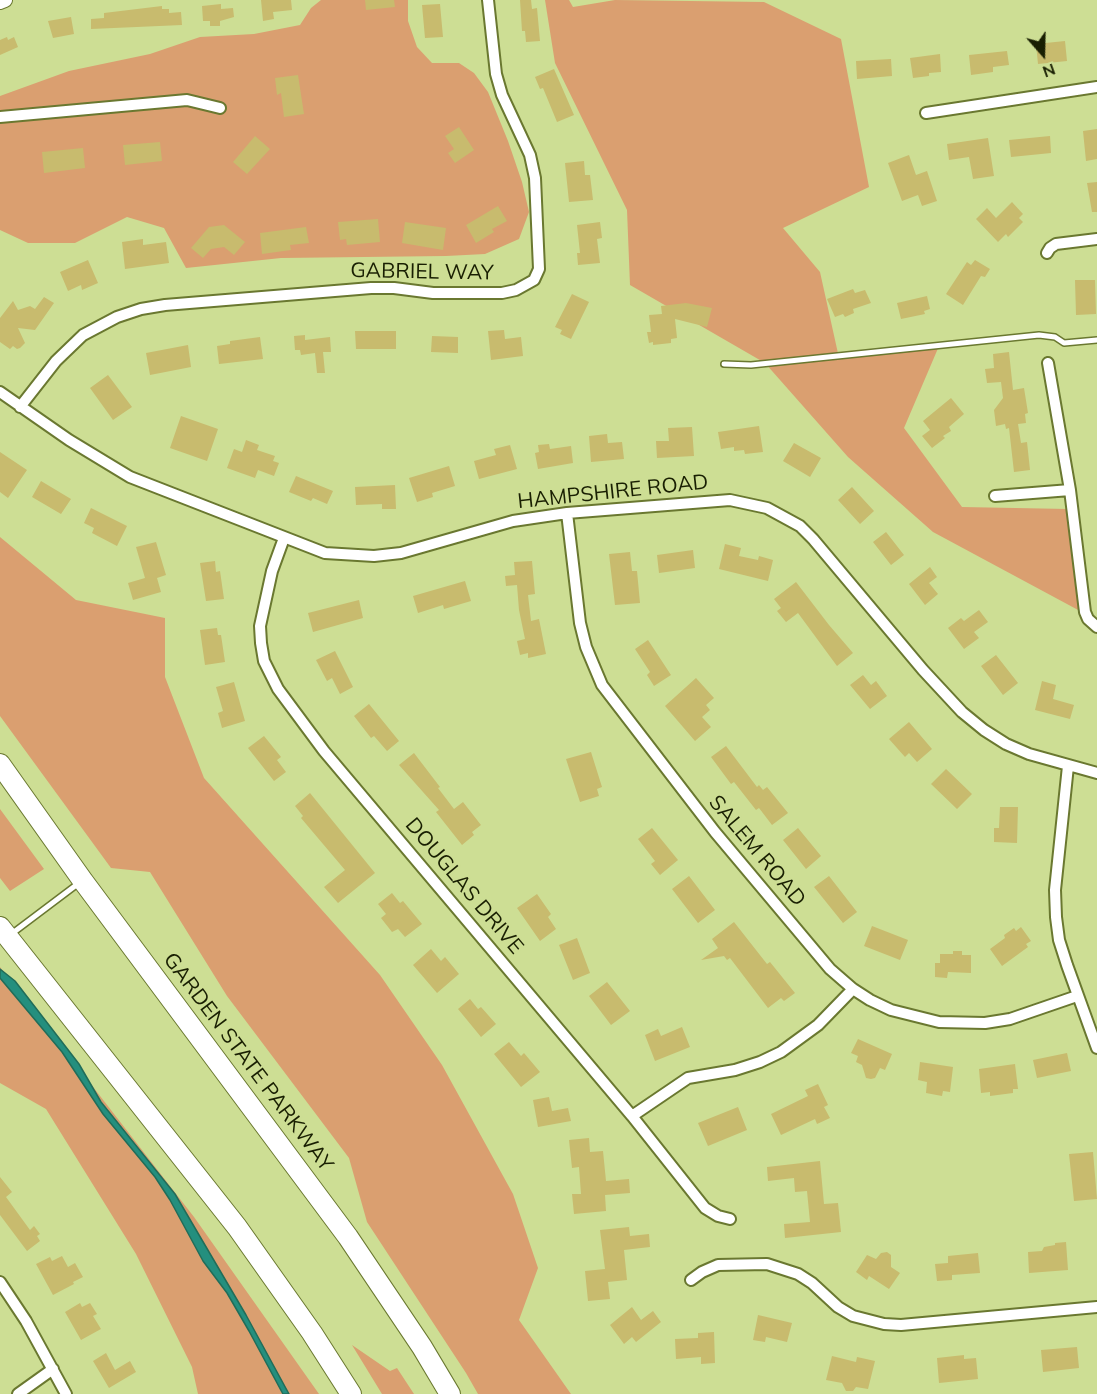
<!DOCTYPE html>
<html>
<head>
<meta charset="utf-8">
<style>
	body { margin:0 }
	#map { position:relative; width:1097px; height:1394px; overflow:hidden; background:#cdde94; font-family:Mulish,sans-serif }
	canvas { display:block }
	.north { position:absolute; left:1013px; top:24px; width:60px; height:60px; -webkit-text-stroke:4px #cdde94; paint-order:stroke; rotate:160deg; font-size:16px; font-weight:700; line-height:24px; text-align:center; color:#191f02 }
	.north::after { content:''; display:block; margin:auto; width:21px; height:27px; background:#191f02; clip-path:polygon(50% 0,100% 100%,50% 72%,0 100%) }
</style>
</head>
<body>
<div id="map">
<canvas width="1097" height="1394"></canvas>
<div class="north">N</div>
</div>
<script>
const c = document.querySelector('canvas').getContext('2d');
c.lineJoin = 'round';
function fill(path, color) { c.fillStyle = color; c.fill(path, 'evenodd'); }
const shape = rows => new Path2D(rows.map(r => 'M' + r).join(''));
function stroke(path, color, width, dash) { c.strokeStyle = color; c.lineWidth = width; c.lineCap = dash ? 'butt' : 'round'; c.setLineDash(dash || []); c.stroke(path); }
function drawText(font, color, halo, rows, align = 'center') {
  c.font = font + ' Mulish,sans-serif'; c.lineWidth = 4.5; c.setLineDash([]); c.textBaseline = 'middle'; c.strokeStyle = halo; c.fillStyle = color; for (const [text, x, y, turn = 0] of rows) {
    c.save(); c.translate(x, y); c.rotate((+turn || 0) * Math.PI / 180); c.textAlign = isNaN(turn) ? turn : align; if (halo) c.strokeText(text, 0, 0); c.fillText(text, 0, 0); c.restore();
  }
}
fill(shape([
	[321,0,408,0,408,21,417,47,432,63,459,63,474,73,488,92,508,141,522,182,529,212,519,239,485,254,446,256,281,258,186,268,164,228,127,217,75,243,28,243,0,230,0,96,69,71,150,54,200,37,254,34,300,25,311,8],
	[545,0,569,0,573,7,615,0,764,2,841,39,869,187,783,228,820,272,839,358,939,346,904,428,962,507,1068,509,1080,611,933,532,848,457,765,363,630,285,627,210,555,63],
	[0,537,76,600,165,618,165,677,204,778,380,975,442,1065,513,1194,538,1268,519,1320,571,1394,478,1394,466,1373,367,1222,349,1158,227,996,150,872,111,868,0,716],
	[0,809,44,869,10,891,0,878],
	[0,967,194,1217,319,1394,198,1394,192,1367,136,1254,46,1109,0,1083],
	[352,1345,390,1371,397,1368,414,1394,382,1394]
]), '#da9f70');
const water = shape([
	[0,969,15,981,79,1064,101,1102,175,1194,246,1315,289,1394,283,1394,249,1331,227,1293,203,1261,170,1200,155,1177,103,1114,62,1052,0,978,0,969]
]);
fill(water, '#248f7e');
stroke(water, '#216d59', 1.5);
fill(shape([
	[261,0,291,0,292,10,273,12,274,19,263,21],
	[365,0,394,0,395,7,366,10],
	[520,0,531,0,532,9,537,8,540,41,526,42,525,31,522,31],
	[221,4,221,9,233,8,234,17,220,21,220,26,210,26,210,21,203,21,202,6],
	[440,4,443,37,425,38,422,5],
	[162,6,162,9,169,9,169,13,181,12,182,25,91,29,91,19,104,18,104,13],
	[71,17,74,34,53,38,48,21],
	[7,37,8,40,14,37,18,47,0,55,0,40],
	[1065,41,1067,61,1038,64,1036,44],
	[1007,51,1009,65,993,67,993,72,971,75,969,55],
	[940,54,941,72,929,73,929,76,913,78,910,58],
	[891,59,892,76,857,79,856,61],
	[554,69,574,115,557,122,543,88,540,89,535,77],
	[298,75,304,114,284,117,281,93,277,95,275,78],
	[459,127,474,150,455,163,448,153,454,149,445,136],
	[1097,129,1097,159,1086,161,1083,131],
	[255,136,270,149,247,174,233,162],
	[1050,136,1051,153,1011,157,1009,140],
	[988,138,994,176,973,179,969,157,949,160,947,144],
	[160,142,162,161,125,165,123,145],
	[83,148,85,168,44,173,42,152],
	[909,155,916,175,927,171,937,201,922,206,918,195,902,201,888,163],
	[584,161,585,175,590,175,593,200,569,202,565,163],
	[1097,182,1097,212,1092,212,1087,183],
	[1012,202,1023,214,1019,218,1023,222,1008,237,1006,234,998,242,976,219,987,208,996,218],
	[498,206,507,221,492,229,494,232,476,243,466,225],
	[378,219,380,242,347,245,346,239,340,240,338,222],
	[405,222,446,228,443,250,402,243],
	[600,222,602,238,597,239,600,263,578,265,577,253,580,253,577,225],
	[224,225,245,242,234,255,224,247,211,249,203,258,191,248,209,227],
	[306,227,309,243,290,245,291,250,262,254,260,233],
	[143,239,143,245,166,242,169,263,125,269,122,242],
	[88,260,98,283,82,290,81,285,68,291,60,272],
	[975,260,990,269,985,277,981,276,963,305,946,294,967,262,971,265],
	[1075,280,1095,280,1096,314,1076,315],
	[853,289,855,293,865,290,871,303,853,309,854,313,845,317,843,314,835,317,827,299],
	[572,294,589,302,571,339,560,334,562,330,555,327],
	[927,296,930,309,924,311,925,314,901,319,897,303],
	[44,297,54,303,35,330,18,328,25,343,20,348,17,349,13,346,10,349,0,342,0,318,13,301,18,310,30,306,35,309],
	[686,303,712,308,707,327,675,319,677,338,671,339,671,343,653,345,653,342,649,343,647,332,651,332,649,315,662,314,661,306],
	[504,330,505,339,521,337,523,356,491,360,488,331],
	[355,331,396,331,396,349,356,349],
	[305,335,305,340,330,337,331,352,323,352,325,373,317,373,315,353,301,355,300,350,295,350,294,336],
	[432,336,458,337,458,353,431,352],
	[260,337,263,359,219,364,217,346,230,344,230,341],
	[188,345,191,367,150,375,146,353],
	[1009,352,1013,390,1024,388,1028,413,1025,414,1026,423,1018,424,1021,443,1027,442,1030,470,1014,472,1009,428,1006,429,1005,424,996,426,994,410,1003,398,1001,382,987,383,985,369,994,368,993,354],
	[108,375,132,407,113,420,90,388],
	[951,398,964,414,949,427,951,431,943,436,945,438,932,448,922,436,930,430,923,421],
	[181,416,218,429,207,461,170,448],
	[759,426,763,452,745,454,744,450,734,451,734,447,721,449,718,432],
	[692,427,694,456,657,458,656,441,669,441,668,428],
	[607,434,608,443,622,442,624,459,591,462,589,436],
	[246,440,259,445,257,450,275,456,273,461,279,463,274,476,258,470,255,478,227,468,234,449,242,452],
	[794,443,821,458,810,477,783,461],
	[549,444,550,449,571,446,573,463,538,469,535,453,539,452,538,445],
	[510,445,517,469,479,479,474,461,496,455,494,449],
	[0,452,27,470,8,498,0,492],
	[449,466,455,486,432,493,433,497,417,502,409,478],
	[296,476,333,491,327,504,313,498,311,501,289,492],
	[41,481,71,499,61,514,32,497],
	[395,485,396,509,382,509,382,504,356,505,355,487],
	[852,487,874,511,860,524,838,500],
	[91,508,127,526,117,546,92,533,94,528,84,523],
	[886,532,904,555,891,565,873,542],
	[156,542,166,575,157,578,161,592,133,600,128,583,145,578,136,547],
	[725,544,741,548,739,556,758,560,759,556,773,560,768,581,719,569],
	[693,550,695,568,659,573,657,555],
	[630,552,632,571,637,571,640,603,615,605,609,554],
	[215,561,216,572,220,571,224,599,206,601,200,563],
	[532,561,535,594,528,595,531,621,539,619,546,654,528,658,528,653,520,655,517,641,525,639,519,610,517,585,506,586,505,576,515,575,514,562],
	[930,567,937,577,929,583,938,594,925,605,909,584],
	[465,581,471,601,444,609,443,605,418,613,413,596],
	[796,582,829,625,853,653,837,666,798,613,786,622,777,611,781,608,774,599],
	[359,600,363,618,313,632,308,613],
	[979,610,988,622,974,632,979,638,964,649,948,628,961,618,964,621],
	[217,628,218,635,221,635,225,662,205,665,200,630],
	[648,640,671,675,654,686,647,675,650,672,635,649],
	[335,651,353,687,340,694,332,678,327,681,316,660],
	[996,655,1018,683,1003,695,981,666],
	[863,675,871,685,876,681,887,696,870,709,850,685],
	[696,678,714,698,706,705,710,710,702,717,711,727,695,741,665,706],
	[1042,681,1056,685,1053,699,1074,705,1070,719,1035,710],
	[234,682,245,721,222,728,218,713,223,711,216,687],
	[369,704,399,741,387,751,374,736,371,738,354,716],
	[909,722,932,749,917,762,909,753,905,757,889,739],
	[264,736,281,757,277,760,286,772,274,781,248,748],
	[726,746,757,787,759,785,763,790,767,787,788,813,772,825,759,808,756,810,734,782,731,784,711,757],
	[591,752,602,787,597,789,599,796,580,802,566,759],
	[414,753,440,787,438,788,454,809,463,802,481,825,472,832,474,835,462,845,436,812,439,810,399,765],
	[946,769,972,794,957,809,931,784],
	[310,793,375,873,338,903,324,887,345,870,301,818,303,816,295,806],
	[1000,807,1018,807,1017,843,994,842,994,828,999,828],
	[652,828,678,860,660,875,651,864,655,861,638,839],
	[798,828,821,856,806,869,783,840],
	[689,876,715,910,698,923,672,889],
	[829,876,857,912,843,923,814,887],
	[392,893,400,903,403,901,422,924,405,937,398,929,392,932,381,918,386,914,378,904],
	[537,894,551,914,548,917,556,929,540,941,517,908],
	[734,922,767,964,770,962,795,993,784,1001,781,998,768,1008,730,958,727,960,724,956,701,960,718,948,712,939],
	[872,926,908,940,900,960,864,946],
	[1021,927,1031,941,1026,944,1028,947,1002,966,990,949,1005,938,1004,935,1014,928,1016,931],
	[577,938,590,973,573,980,559,945],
	[431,949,441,961,445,957,459,974,437,993,413,965],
	[953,951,962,951,962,955,971,955,971,973,948,972,947,978,935,977,935,963,940,963,940,954,953,954],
	[607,982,630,1011,611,1025,589,996],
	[470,999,478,1009,481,1007,496,1024,481,1037,458,1009],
	[682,1027,690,1047,655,1061,645,1035,658,1029,661,1036],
	[858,1039,892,1054,885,1070,880,1068,875,1078,871,1079,866,1078,862,1065,856,1062,858,1056,851,1053],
	[509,1042,521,1056,524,1053,540,1072,521,1087,494,1054],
	[1067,1053,1071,1071,1037,1078,1033,1060],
	[920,1062,953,1067,950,1092,943,1091,942,1096,926,1093,927,1082,918,1080],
	[1015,1064,1018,1089,1013,1089,1013,1093,990,1096,990,1092,981,1093,979,1069],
	[818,1084,828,1105,824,1107,830,1118,817,1124,815,1119,781,1135,771,1114,808,1096,805,1090],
	[549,1097,552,1111,568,1108,571,1121,538,1127,533,1100],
	[738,1107,747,1130,708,1146,698,1123],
	[589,1138,590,1152,603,1151,606,1181,629,1179,630,1193,605,1195,606,1211,574,1214,572,1194,581,1194,579,1167,572,1168,569,1140],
	[1093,1152,1097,1199,1074,1201,1069,1154],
	[820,1161,824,1204,838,1203,841,1232,785,1238,784,1224,810,1222,807,1191,795,1192,794,1178,768,1181,767,1167],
	[0,1177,12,1192,6,1197,30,1230,34,1226,40,1234,37,1236,40,1241,27,1251,0,1215],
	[629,1227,630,1236,649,1234,650,1247,624,1250,627,1280,608,1282,610,1299,588,1301,585,1271,605,1269,600,1230],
	[1066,1242,1068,1270,1029,1273,1028,1252,1042,1251,1044,1247,1055,1245,1055,1243],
	[887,1252,891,1255,891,1267,900,1273,889,1289,869,1276,867,1280,856,1272,867,1255,876,1259,881,1253],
	[978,1253,980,1273,952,1275,952,1280,937,1281,935,1264,948,1263,948,1256],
	[62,1256,68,1267,75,1263,83,1277,73,1282,74,1284,53,1295,36,1264,50,1257,52,1261],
	[80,1303,82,1307,90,1303,97,1314,93,1316,101,1329,81,1340,65,1312],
	[632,1307,641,1320,653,1311,661,1322,636,1342,632,1337,624,1344,610,1325],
	[758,1315,792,1323,787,1342,766,1337,765,1342,753,1340],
	[714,1332,715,1363,701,1364,701,1357,676,1359,675,1339,698,1338,698,1333],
	[1077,1347,1079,1368,1043,1372,1041,1350],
	[106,1353,115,1370,130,1361,136,1372,109,1388,93,1361],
	[964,1355,964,1359,976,1358,978,1379,939,1383,937,1358],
	[832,1356,856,1362,857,1357,875,1361,868,1389,856,1387,853,1391,846,1391,842,1383,826,1380]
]), '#c8bb6e');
const service = shape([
	[724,364,751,365,1039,335,1055,337,1064,343,1097,340],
	[10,935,79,883]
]);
const minor = shape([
	[926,113,1097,87],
	[0,117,187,100,220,108],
	[1047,253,1050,248,1056,244,1097,239],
	[1048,363,1070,490,1085,612,1088,619,1097,627],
	[0,392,69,440,130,477,325,553,374,556,401,553,513,521,567,513,730,500,767,508,800,526,813,539,923,670,962,712,984,730,1006,744,1029,754,1097,773],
	[20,407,56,361,83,335,117,317,141,309,165,305,371,288,394,288,433,293,502,293,516,290,534,280,539,269,535,178,530,155,502,95,496,74,488,0],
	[995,496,1070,490],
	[567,513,580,623,586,647,602,685,715,832,830,969,853,989,870,1000,891,1010,939,1022,985,1023,1010,1019,1077,996],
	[284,538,272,571,260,626,261,643,264,661,278,689,324,751,632,1116,705,1208,718,1216,730,1219],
	[1068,766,1055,890,1056,917,1059,940,1067,965,1097,1048],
	[632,1116,688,1078,735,1070,760,1062,781,1052,818,1025,853,989],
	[691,1280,702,1272,718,1265,767,1264,798,1274,812,1283,838,1307,853,1316,884,1324,901,1325,1097,1307],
	[0,1282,26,1321,66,1394],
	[18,1394,53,1369]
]);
const tertiary = shape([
	[0,2,5,0]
]);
const motorway = shape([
	[0,764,83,881,348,1237,422,1347,450,1394],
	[0,927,237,1227,312,1333,351,1394]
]);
stroke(service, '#6a7830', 8);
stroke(minor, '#6a7830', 14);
stroke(tertiary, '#6a7830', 16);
stroke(motorway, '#6a7830', 22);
stroke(service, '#fff', 5);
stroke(minor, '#fff', 10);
stroke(tertiary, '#fff', 14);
stroke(motorway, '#fff', 20);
drawText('21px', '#191f02', '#cdde94', [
	["GABRIEL WAY",422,272,1],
	["HAMPSHIRE ROAD",613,492,-6],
	["SALEM ROAD",757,851,50],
	["DOUGLAS DRIVE",464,886,50],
	["GARDEN STATE PARKWAY",248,1062,53]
]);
</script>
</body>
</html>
